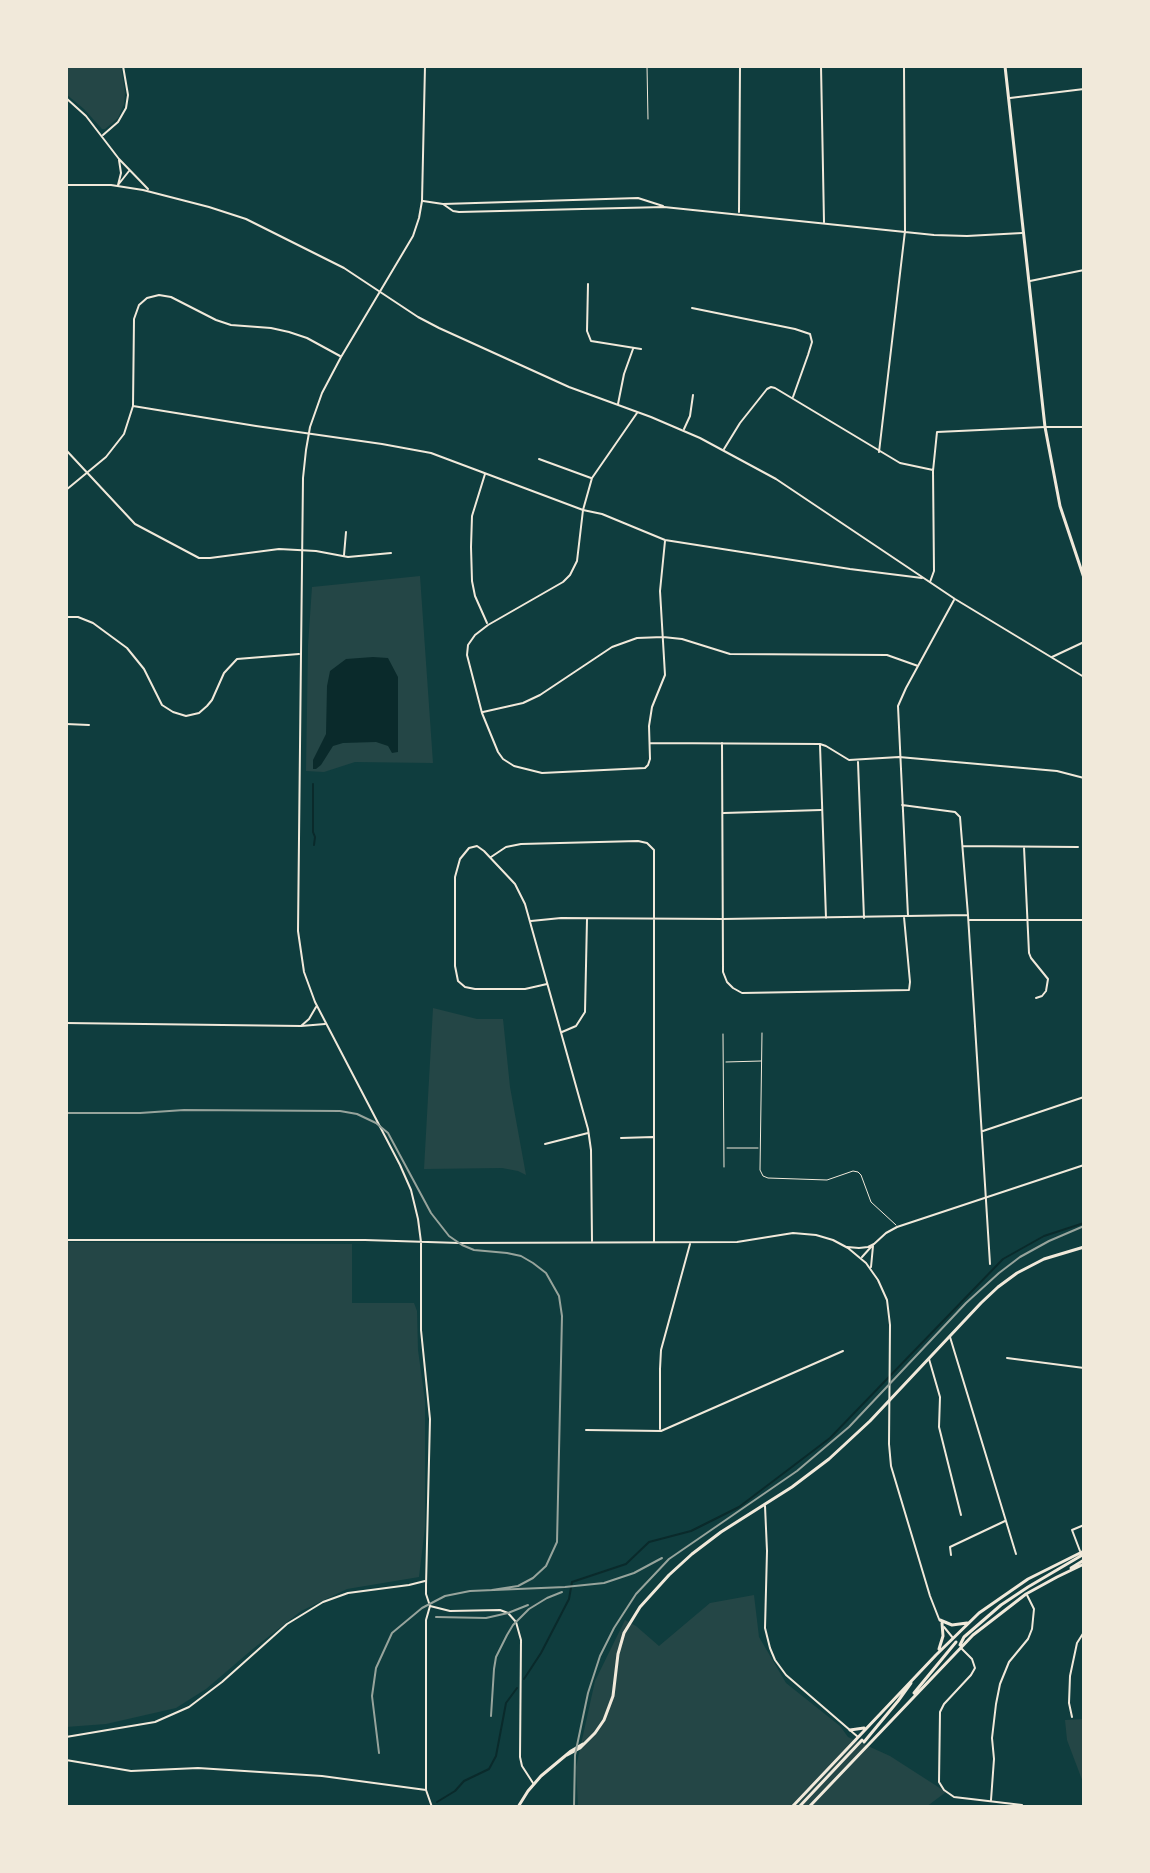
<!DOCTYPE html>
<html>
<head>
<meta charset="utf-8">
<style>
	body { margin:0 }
	#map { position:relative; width:1150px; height:1873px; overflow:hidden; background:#0f3d3e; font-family:Manrope,sans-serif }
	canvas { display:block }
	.frame { position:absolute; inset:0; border:68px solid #f1e9da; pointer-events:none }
</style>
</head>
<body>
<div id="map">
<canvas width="1150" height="1873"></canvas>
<div class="frame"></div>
</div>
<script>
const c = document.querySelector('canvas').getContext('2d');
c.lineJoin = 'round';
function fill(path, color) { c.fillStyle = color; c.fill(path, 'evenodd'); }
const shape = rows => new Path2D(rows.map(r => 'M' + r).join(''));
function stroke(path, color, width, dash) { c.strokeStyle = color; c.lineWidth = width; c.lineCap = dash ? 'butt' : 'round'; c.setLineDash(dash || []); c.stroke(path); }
fill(shape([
	[66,66,121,66,125,93,124,104,118,118,105,129,102,129,84,109,66,94],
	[420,576,433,763,355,762,324,772,306,771,308,645,312,587],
	[433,1008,477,1019,503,1019,510,1087,526,1175,518,1171,502,1168,424,1169],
	[66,1242,352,1244,352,1303,414,1303,417,1311,418,1350,425,1401,425,1527,419,1577,347,1589,301,1611,254,1648,206,1689,176,1708,106,1724,66,1727],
	[754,1595,759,1637,786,1683,840,1726,848,1737,890,1756,946,1792,926,1807,578,1807,576,1767,595,1681,625,1620,636,1626,659,1646,710,1603],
	[1084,1719,1084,1785,1067,1740,1065,1720]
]), '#244646');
fill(shape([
	[373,657,388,658,398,677,398,752,392,753,388,746,376,742,343,743,333,746,321,765,316,769,313,769,313,760,326,734,327,686,330,671,346,659]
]), '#0a2a2b');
stroke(shape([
	[313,784,313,832,315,837,314,845],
	[524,1679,541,1653,569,1599,572,1582,626,1564,649,1542,691,1531,739,1507,830,1438,1003,1259,1044,1236,1084,1223],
	[437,1802,455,1791,464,1781,489,1769,496,1756,506,1703,517,1688]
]), '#0a2a2b', 2);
stroke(shape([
	[647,66,648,119],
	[762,1033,760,1170,763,1176,768,1178,827,1180,853,1171,858,1172,861,1175,871,1202,896,1225],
	[723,1034,724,1167],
	[726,1062,761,1061],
	[727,1148,758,1148]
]), '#f1e9da', 1);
stroke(shape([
	[821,66,824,222],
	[1010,98,1084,89],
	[103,135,118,122,126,108,128,95,123,66],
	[423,201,443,204,638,198,663,206],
	[443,204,453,211,459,212,664,207,934,235,967,236,1022,233],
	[739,212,740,66],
	[1030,281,1084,270],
	[588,284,587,331,591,341,641,349],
	[692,308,795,329,810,334,812,342,808,355,793,397],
	[618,404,624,374,633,349],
	[133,406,256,426,382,444,431,453,583,510,602,514,665,540,850,569,922,578],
	[637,413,592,478,583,510,577,561,570,575,563,582,488,625,475,635,468,645,467,655,482,713,498,752,503,759,514,766,542,773,645,768,648,765,650,759,649,726,652,707,665,675,660,591,665,541],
	[684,429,690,416,693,395],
	[724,449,740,423,767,389,771,387,775,388,900,463,933,470],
	[66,450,135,524,199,558,210,558,279,549,316,551,348,557,391,553],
	[879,452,905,231,904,66],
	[539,459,591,478],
	[485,474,472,516,471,547,472,581,475,596,487,623],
	[66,490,106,457,124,434,133,406,134,319,139,305,147,298,159,295,171,297,216,320,231,325,271,328,289,332,307,338,340,356],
	[344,555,346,532],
	[930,582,934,571,933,471,937,432,1045,427,1084,427],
	[66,617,78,617,93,623,127,648,144,669,162,705,173,712,186,716,199,713,207,706,212,700,224,673,237,659,299,654],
	[1052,657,1084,642],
	[483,712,523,703,540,695,612,647,637,638,663,637,682,639,730,654,887,655,918,666],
	[66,724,89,725],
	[650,743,820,744,826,746,849,760,899,757,1057,771,1084,778],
	[722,743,723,972,727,982,733,988,742,993,909,990,910,982,904,917],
	[820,745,826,918],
	[858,762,864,918],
	[902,805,955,812,960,817,968,915,990,1264],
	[724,813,821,810],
	[963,846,1078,847],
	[1024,847,1029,953,1031,958,1048,979,1046,991,1042,996,1036,998],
	[491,857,506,847,521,844,638,841,647,843,654,850,654,1242],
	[908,916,898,706,906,688,954,600],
	[970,920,1084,920],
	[531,921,561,918,723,919,968,915],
	[547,984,525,989,475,989,465,987,458,981,455,966,455,877,460,859,469,848,477,846,484,851,515,884,525,904,588,1129,591,1150,592,1241],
	[66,1023,301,1026,325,1024],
	[562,1032,576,1026,585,1012,587,919],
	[983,1131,1084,1097],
	[621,1138,653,1137],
	[545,1144,588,1133],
	[950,1337,1016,1554],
	[1007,1358,1084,1368],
	[929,1359,940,1397,939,1427,961,1515],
	[660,1429,660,1369,661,1350,690,1244],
	[586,1430,661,1431,843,1351],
	[765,1506,767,1551,765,1628,770,1648,775,1660,786,1675,858,1737],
	[1080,1551,1072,1530,1084,1525],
	[951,1555,950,1547,1005,1521],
	[961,1648,972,1659,975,1668,971,1675,944,1704,940,1712,939,1782,944,1790,954,1797,1022,1805],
	[1072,1717,1069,1703,1070,1676,1077,1643,1084,1632],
	[66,1737,155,1722,189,1707,222,1682,287,1624,323,1602,348,1593,409,1585,425,1581],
	[66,1760,131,1771,198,1768,322,1776,426,1790],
	[991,1800,994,1759,992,1738,996,1704,1000,1684,1009,1662,1028,1639,1032,1629,1034,1609,1027,1595],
	[432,1807,426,1790,426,1620,430,1606,450,1611,500,1610,508,1613,516,1622,521,1640,520,1757,522,1766,533,1783]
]), '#f1e9da', 2);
stroke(shape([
	[425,66,422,201,419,218,413,236,341,357,322,393,310,427,306,450,303,478,301,654,298,931,304,972,315,1002,400,1165,411,1190,418,1219,421,1242,421,1330,430,1419,426,1585,426,1594,430,1606],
	[66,98,86,116,119,159,148,189],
	[66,185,111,185,143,190,209,207,246,219,344,268,418,317,439,328,569,387,651,417,700,438,776,479,955,599,1084,677],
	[118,185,121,173,119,160],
	[118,185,129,171],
	[301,1026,309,1019,316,1007],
	[66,1240,365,1240,459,1243,737,1242,793,1233,816,1235,833,1240,848,1248,866,1263,878,1280,887,1300,890,1325,889,1444,891,1466,930,1596,939,1619],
	[847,1247,859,1248,868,1247,874,1244,886,1233,897,1227,1084,1165],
	[862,1257,871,1247],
	[871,1267,873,1246],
	[944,1627,953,1638]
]), '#f1e9da', 2);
stroke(shape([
	[567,1755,580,1748,595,1733,604,1720,613,1696,618,1654,624,1633,640,1607,669,1575,692,1554,721,1532,792,1487,829,1459,870,1421,981,1303,998,1287,1017,1273,1044,1259,1084,1247],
	[518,1807,528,1791,541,1776,571,1751,583,1744]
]), '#f1e9da', 3);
stroke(shape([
	[1005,66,1045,427,1060,506,1084,578],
	[1071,1568,1084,1560],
	[940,1620,952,1625,967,1623],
	[960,1645,964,1637,1001,1605,1028,1587,1084,1554],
	[939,1649,943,1636,942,1623],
	[914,1693,956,1642],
	[850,1730,864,1728],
	[864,1742,898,1701,911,1683],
	[792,1807,936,1655,979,1613,1028,1579,1084,1551],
	[799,1807,862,1740],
	[809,1807,973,1635,1026,1594,1057,1577,1084,1564]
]), '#f1e9da', 3);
stroke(shape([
	[66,1113,140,1113,184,1110,340,1111,357,1114,376,1123,388,1133,431,1213,449,1236,462,1245,474,1250,507,1253,521,1256,533,1263,546,1273,559,1296,562,1316,557,1542,546,1566,533,1578,518,1586,492,1590],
	[436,1617,486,1618,508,1613,528,1605],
	[491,1716,494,1669,496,1657,507,1635,513,1625,529,1609,547,1598,562,1592],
	[379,1753,372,1696,376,1668,392,1633,422,1608,445,1596,470,1591,565,1587,604,1583,634,1573,662,1558],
	[574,1807,575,1755,588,1693,600,1656,614,1628,636,1594,669,1559,797,1471,849,1427,966,1303,999,1273,1020,1257,1049,1241,1084,1226]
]), '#97a49c', 2);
</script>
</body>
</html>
